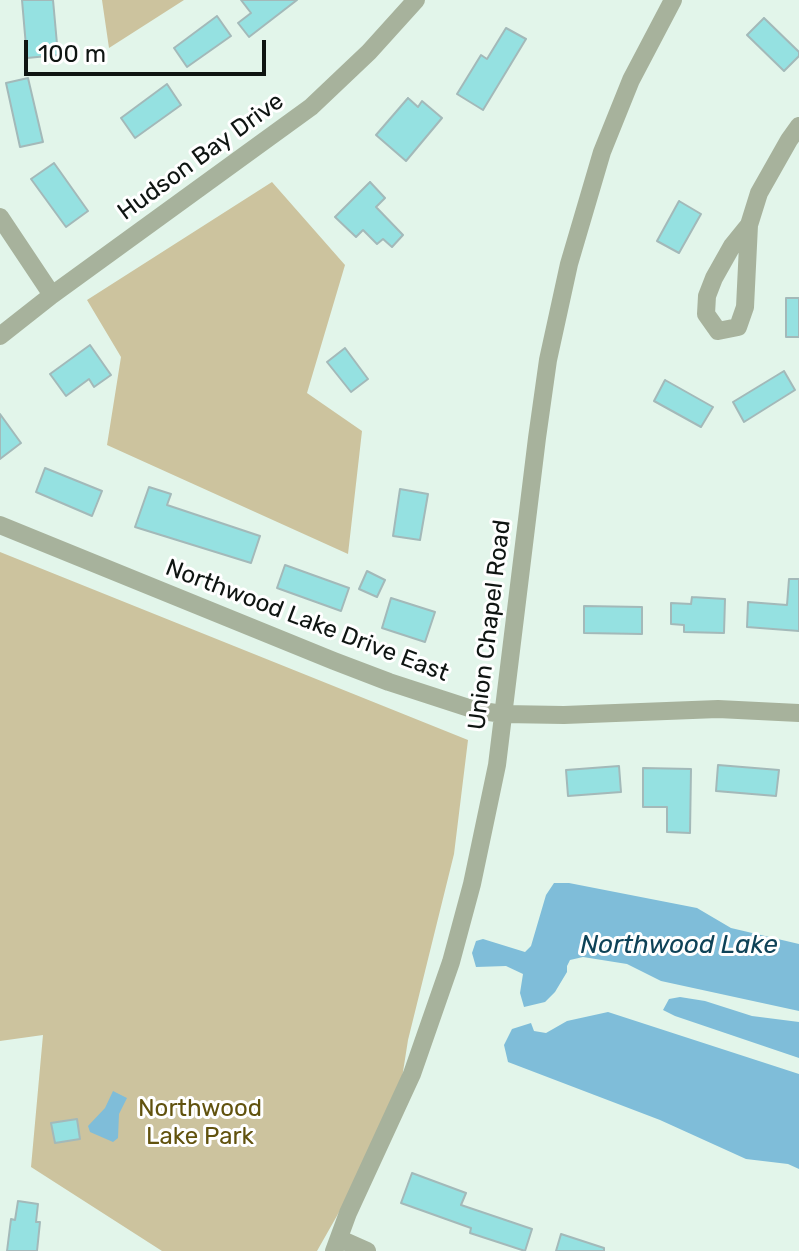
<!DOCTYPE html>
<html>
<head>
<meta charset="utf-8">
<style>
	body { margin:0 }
	#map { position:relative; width:799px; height:1251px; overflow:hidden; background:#e2f5ea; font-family:Rubik,sans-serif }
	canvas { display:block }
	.scale { position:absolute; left:24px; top:40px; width:242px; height:36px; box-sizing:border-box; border:4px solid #0f1512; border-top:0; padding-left:10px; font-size:24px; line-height:28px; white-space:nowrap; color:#0f1512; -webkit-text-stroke:6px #fff; paint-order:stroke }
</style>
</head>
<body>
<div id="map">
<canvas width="799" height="1251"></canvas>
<div class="scale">100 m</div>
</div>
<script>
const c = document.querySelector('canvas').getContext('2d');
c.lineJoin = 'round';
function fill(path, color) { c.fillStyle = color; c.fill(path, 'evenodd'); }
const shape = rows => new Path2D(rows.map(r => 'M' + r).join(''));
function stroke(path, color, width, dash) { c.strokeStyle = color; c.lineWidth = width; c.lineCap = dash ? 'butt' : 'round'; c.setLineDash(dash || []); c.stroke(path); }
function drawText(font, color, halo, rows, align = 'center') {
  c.font = font + ' Rubik,sans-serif'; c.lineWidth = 6; c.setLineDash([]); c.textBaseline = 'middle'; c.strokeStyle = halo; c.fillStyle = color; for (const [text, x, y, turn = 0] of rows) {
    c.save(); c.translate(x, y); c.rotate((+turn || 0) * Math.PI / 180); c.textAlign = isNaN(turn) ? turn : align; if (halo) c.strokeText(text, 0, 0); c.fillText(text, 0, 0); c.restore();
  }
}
fill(shape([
	[102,0,184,0,109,48],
	[272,182,345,265,307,393,362,431,348,554,107,445,121,357,87,300],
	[0,552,468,740,454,854,408,1040,397,1110,317,1251,162,1251,31,1167,43,1035,0,1041]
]), '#ccc39e');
fill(shape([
	[554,883,569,883,697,908,731,928,799,944,799,1011,661,981,627,964,583,957,570,960,567,966,567,972,555,992,545,1002,524,1007,520,993,523,974,506,966,476,967,472,953,476,941,483,939,525,952,531,946,546,895],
	[680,997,705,1001,752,1016,799,1022,799,1058,675,1016,663,1010,669,999],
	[608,1012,799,1074,799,1169,788,1164,746,1159,660,1120,508,1062,504,1045,512,1029,531,1023,534,1031,546,1033,567,1021],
	[113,1091,127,1098,119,1114,118,1138,113,1142,90,1132,88,1126,105,1108]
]), '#7fbdd9');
const building = shape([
	[22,0,53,0,58,55,27,58,22,0],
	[241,0,297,0,249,37,238,23,251,13,241,0],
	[217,16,231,36,187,67,174,48,217,16],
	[764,18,799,52,799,56,784,71,747,35,764,18],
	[506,28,526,39,483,110,457,94,481,55,487,59,506,28],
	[28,78,43,142,20,147,6,83,28,78],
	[167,84,181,105,135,138,121,118,167,84],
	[408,98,418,107,422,101,442,118,406,161,376,135,408,98],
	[54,163,88,211,66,227,31,179,54,163],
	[370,182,385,198,376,207,403,235,392,247,383,239,377,244,363,230,356,237,335,217,370,182],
	[679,201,701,214,679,253,657,241,679,201],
	[786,298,799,298,799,337,786,337,786,298],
	[90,345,111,375,94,387,89,379,66,396,50,374,90,345],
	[345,348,368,379,351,392,327,362,345,348],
	[784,371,795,390,744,422,733,402,784,371],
	[665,380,713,407,701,427,654,401,665,380],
	[0,414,21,443,0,459,0,414],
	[45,468,102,491,92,516,36,492,45,468],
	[149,487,171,494,167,505,260,536,251,563,135,527,149,487],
	[400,489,428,494,420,540,393,536,400,489],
	[285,565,349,588,341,611,277,588,285,565],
	[367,571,385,580,377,597,359,589,367,571],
	[789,579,799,579,799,631,747,627,748,602,787,605,789,579],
	[692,597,725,599,724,633,684,632,684,625,671,624,671,603,691,604,692,597],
	[391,598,435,612,425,642,382,628,391,598],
	[584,606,642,607,642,634,584,633,584,606],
	[718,765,779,770,776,796,716,791,718,765],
	[619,766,621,792,568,796,566,770,619,766],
	[643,768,691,769,690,833,667,832,667,807,643,807,643,768],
	[77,1119,80,1139,55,1143,51,1123,77,1119],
	[412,1173,466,1193,461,1205,532,1229,525,1251,470,1233,471,1228,401,1203,412,1173],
	[18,1201,38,1204,36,1222,40,1222,37,1251,7,1251,11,1219,15,1220,18,1201],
	[561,1234,604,1248,604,1251,556,1251,561,1234]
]);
fill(building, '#95e1e1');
stroke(building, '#a3b9b9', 2);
stroke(shape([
	[0,217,52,295],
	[749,225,745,307,738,327,718,331,706,314,707,296,714,278,732,246,749,225],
	[749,225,759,193,789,140,799,126],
	[0,336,52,295,311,107,369,52,416,0],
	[0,525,334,661,389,682,475,710,503,714,564,715,718,709,799,713],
	[340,1239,367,1251],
	[334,1251,348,1213,412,1074,451,962,472,884,497,765,537,438,548,360,569,264,602,152,631,80,673,0]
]), '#a7b29c', 18);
drawText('24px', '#0f1512', '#fff', [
	["Hudson Bay Drive",201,157,-36],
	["Northwood Lake Drive East",307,621,21],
	["Union Chapel Road",490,625,-83]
]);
drawText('24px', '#61520e', '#fff', [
	["Northwood",200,1109],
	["Lake Park",200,1137]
]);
drawText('italic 26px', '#0e4257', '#fff', [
	["Northwood Lake",679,945]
]);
</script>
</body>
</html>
